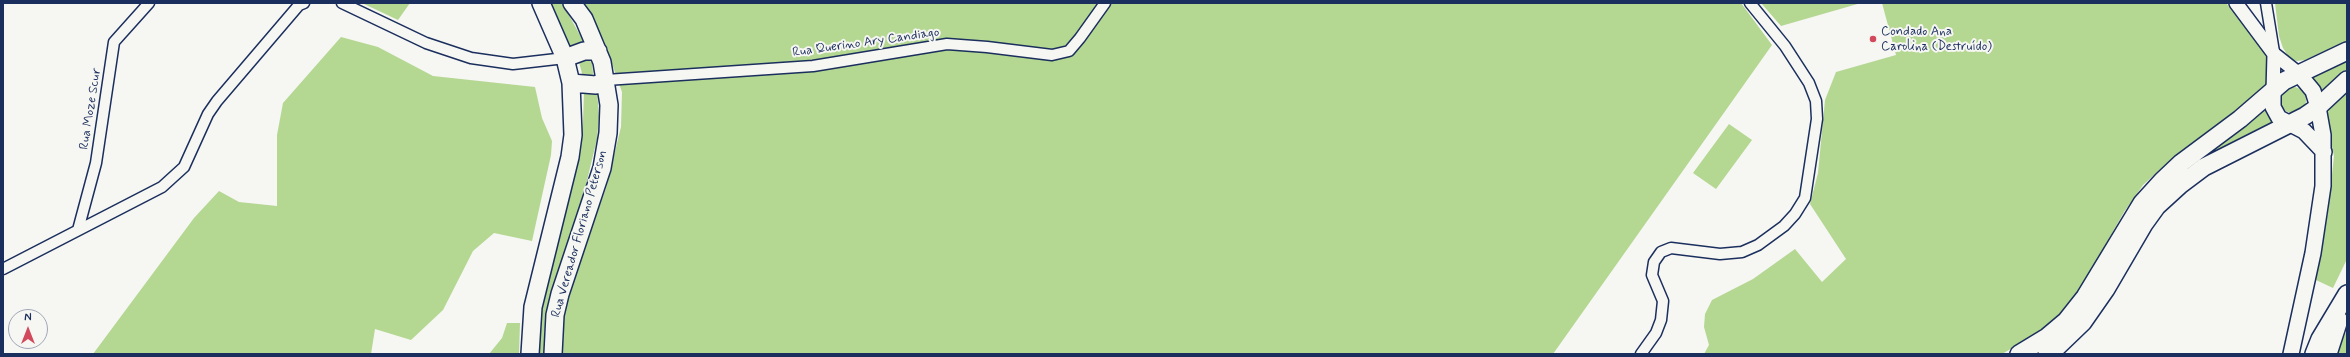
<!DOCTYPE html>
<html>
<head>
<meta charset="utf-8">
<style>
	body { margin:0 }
	#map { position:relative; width:2350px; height:357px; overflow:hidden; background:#f6f6f2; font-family:Mynerve,sans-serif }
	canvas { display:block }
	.frame { position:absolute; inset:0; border:4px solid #1b2f5e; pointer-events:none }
	.north { position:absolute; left:8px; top:309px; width:40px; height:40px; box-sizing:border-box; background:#f6f6f2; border:1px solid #9ea6b7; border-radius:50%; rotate:0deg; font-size:11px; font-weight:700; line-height:16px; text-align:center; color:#1b2f5e }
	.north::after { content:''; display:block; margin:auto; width:14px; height:18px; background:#d1495b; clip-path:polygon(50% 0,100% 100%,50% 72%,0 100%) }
</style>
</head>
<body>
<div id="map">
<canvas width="2350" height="357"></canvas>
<div class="frame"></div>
<div class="north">N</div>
</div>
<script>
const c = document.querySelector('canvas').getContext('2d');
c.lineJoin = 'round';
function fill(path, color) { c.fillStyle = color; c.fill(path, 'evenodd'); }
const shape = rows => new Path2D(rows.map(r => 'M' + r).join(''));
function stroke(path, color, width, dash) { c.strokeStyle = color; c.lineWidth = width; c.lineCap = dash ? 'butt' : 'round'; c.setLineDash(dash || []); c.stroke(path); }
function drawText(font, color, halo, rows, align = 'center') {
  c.font = font + ' Mynerve,sans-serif'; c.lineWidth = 4; c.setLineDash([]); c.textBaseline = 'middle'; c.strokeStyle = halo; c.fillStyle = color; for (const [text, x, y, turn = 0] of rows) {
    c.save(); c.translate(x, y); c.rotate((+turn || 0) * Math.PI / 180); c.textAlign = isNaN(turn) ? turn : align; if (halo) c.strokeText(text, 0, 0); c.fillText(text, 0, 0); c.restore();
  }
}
fill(shape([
	[362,3,410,3,398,20],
	[549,3,562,3,585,44,568,48],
	[583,3,1741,3,1772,45,1553,354,561,354,561,328,569,291,606,188,621,127,622,92,604,41],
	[1761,3,1861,3,1781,26],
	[1882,3,2226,3,2256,38,2266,56,2269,70,2267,85,2203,139,2168,162,2143,185,2124,212,2081,288,2065,309,2046,328,2002,354,1704,354,1709,345,1704,327,1705,314,1712,300,1753,279,1795,249,1822,282,1846,259,1810,204,1818,173,1825,100,1836,72,1896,55],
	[2275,3,2347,3,2347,42,2305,60,2297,61,2290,59,2283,48,2279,36],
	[341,37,378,47,433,76,535,87,542,118,552,141,551,155,532,241,494,233,473,251,443,310,411,340,375,329,371,354,93,354,194,218,219,191,239,202,277,206,277,135,283,103],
	[587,58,592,63,593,73,592,77,583,77,579,62,581,59],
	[2347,58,2347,70,2320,93,2309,76],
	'2280 100a13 13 0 1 1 26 0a13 13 0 1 1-26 0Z',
	[2347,90,2347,259,2333,288,2316,280,2328,212,2334,156,2326,118,2331,104],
	[597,91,599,116,597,139,581,205,549,304,544,334,544,354,538,354,539,319,580,144,583,122,584,92],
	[2266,108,2267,114,2276,124,2201,162,2041,351,2032,354,2177,175],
	[1729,124,1752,140,1716,189,1693,173],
	[507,323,520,323,519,354,489,354,502,338],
	[2347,330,2347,354,2336,354]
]), '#b4d792');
const minor = shape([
	[342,3,426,43,471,58,513,64,565,58],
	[2266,3,2274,52],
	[606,80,813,66,947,44,987,47,1052,55,1069,51,1080,38,1105,3],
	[78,230,96,163,114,42,149,3],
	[3,269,162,187,184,167,208,114,217,101,299,5,304,3],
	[1641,354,1656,333,1661,320,1663,301,1652,275,1654,262,1661,252,1671,248,1720,254,1742,252,1758,245,1784,226,1795,214,1805,198,1817,119,1816,101,1809,83,1785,46,1750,3]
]);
const tertiary = shape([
	[2236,3,2274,54,2298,73],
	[2273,92,2274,54]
]);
const secondary = shape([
	[2273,92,2273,107,2279,118,2304,131,2324,152],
	[2291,354,2313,253,2323,186,2323,135,2318,107,2313,91,2298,73]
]);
const primary = shape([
	[565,58,584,51,598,51],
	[571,83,596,85,606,80],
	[530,354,533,307,570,157,573,135,571,83,565,58,541,3],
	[553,354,555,315,560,294,602,168,608,133,609,105,602,62,584,19,572,3],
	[2019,354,2047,337,2066,321,2085,297,2142,203,2162,181,2181,163,2240,119,2284,81,2347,51],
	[2047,354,2057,347,2083,322,2106,289,2144,224,2157,206,2180,185,2204,167,2305,116,2318,107,2347,80],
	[2314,354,2320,339,2347,294],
	[2328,354,2339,320]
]);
stroke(minor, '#1b2f5e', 13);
stroke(tertiary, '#1b2f5e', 16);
stroke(secondary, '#1b2f5e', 18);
stroke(primary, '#1b2f5e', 20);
stroke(minor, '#f6f6f2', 10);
stroke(tertiary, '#f6f6f2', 13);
stroke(secondary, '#f6f6f2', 15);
stroke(primary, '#f6f6f2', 17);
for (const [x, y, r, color] of [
	[1873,39,4,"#d1495b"]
]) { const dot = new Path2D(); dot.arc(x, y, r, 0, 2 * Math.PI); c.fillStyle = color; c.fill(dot); stroke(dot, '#f6f6f2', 1.5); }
drawText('13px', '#1b2f5e', '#f6f6f2', [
	["Condado Ana",1881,32],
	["Carolina (Destruído)",1881,47]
], 'left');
drawText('13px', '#1b2f5e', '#f6f6f2', [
	["Rua Querino Ary Candiago",866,43,-8],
	["Rua Moze Scur",91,109,-81],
	["Rua Vereador Floriano Peterson",580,234,-74]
]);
</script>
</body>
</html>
